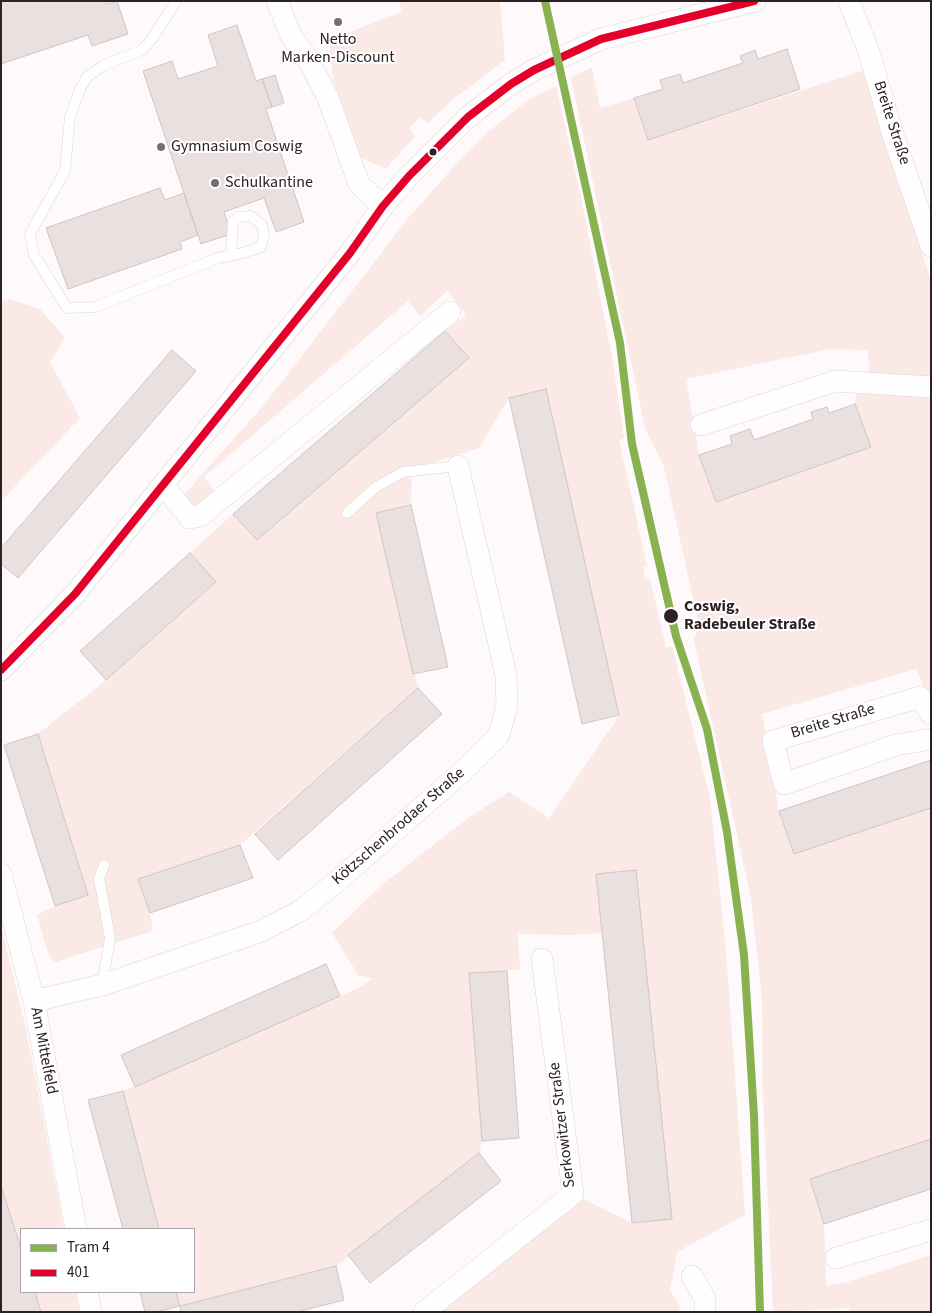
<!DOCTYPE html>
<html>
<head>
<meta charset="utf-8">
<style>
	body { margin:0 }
	#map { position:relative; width:932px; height:1313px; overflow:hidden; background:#fef9fa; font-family:"Source Sans 3",sans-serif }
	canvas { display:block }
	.frame { position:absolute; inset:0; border:2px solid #2e2125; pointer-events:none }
	.legend { position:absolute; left:20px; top:1228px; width:175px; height:65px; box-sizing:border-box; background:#fff; border:1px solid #aba6a8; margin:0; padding:6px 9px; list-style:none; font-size:15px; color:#2e2125 }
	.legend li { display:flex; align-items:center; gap:10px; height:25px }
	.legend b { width:25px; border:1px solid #aba6a8 }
</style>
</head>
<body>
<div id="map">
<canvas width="932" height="1313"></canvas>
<div class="frame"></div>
<ul class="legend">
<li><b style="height:6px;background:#88b250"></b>Tram 4</li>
<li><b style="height:6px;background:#e4002b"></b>401</li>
</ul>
</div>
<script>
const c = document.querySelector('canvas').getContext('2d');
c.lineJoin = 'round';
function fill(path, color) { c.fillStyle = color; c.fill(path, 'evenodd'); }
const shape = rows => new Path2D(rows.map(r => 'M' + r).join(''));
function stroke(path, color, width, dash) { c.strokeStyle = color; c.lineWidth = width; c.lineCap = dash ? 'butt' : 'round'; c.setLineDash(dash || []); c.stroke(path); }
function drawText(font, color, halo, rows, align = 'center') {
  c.font = font + ' "Source Sans 3",sans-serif'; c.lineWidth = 4; c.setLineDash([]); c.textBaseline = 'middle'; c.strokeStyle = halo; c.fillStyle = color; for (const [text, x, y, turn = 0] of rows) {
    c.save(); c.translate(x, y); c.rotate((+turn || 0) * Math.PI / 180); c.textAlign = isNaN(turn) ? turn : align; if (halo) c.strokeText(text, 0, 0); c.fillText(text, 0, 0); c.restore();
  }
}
fill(shape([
	[399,1,500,1,505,60,451,101,428,123,420,118,409,128,415,136,386,169,361,158,333,80,329,40,402,12],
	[592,67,600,108,634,98,648,140,865,70,931,281,931,704,916,669,762,714,779,811,794,854,931,808,931,1139,810,1179,824,1224,826,1286,847,1282,931,1255,931,1312,850,1312,849,1308,773,1312,763,1095,762,1000,751,898,694,640,699,625,664,467,645,428,571,78],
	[830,349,868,350,870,387,857,387,855,404,870,447,716,502,699,455,686,379],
	[556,86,582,202,613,363,624,438,619,440,647,566,643,567,645,579,650,579,666,648,672,646,710,798,726,952,745,1215,677,1252,670,1291,679,1303,680,1312,424,1312,573,1194,632,1223,671,1219,636,870,597,874,602,933,570,935,518,934,520,969,469,974,482,1141,479,1153,336,1266,180,1306,176,1292,194,1292,194,1229,159,1229,123,1091,363,986,372,978,359,976,332,933,384,883,471,816,509,792,549,818,619,716,546,389,509,398,479,448,412,469,411,505,376,513,418,688,240,845,138,879,150,913,153,931,55,962,49,956,37,915,55,906,88,895,38,734,106,680,216,583,190,553,233,514,257,540,468,358,445,331,466,315,447,291,420,316,408,301,204,477,215,492,192,509,182,497,263,406,410,216,459,161,487,133,528,100],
	[9,299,40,309,65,338,50,362,80,418,1,501,1,302],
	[1,926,26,1029,64,1229,21,1229,21,1292,76,1292,79,1312,1,1312]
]), '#fae9e5');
const building = shape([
	[1,1,107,1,108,4,117,1,128,34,92,46,88,35,1,64,1,1],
	[237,25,256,81,262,79,272,107,266,109,304,222,276,232,264,198,224,212,231,234,201,244,143,71,172,61,178,79,218,66,208,35,237,25],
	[787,49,800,89,648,140,634,98,663,89,660,80,680,74,683,83,743,63,740,56,755,50,758,59,787,49],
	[275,75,284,103,272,107,262,79,275,75],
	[160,188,165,200,184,193,198,235,180,242,182,249,68,289,46,228,160,188],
	[445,331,469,358,257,540,233,514,445,331],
	[172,350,196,371,18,578,1,564,1,548,172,350],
	[546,389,619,715,582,724,509,398,546,389],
	[855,404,871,447,716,502,699,455,732,444,730,436,750,429,754,440,813,419,811,412,827,407,829,413,855,404],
	[411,505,448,667,413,674,376,513,411,505],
	[190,553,216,582,106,680,80,651,190,553],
	[418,688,442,714,278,860,255,834,418,688],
	[38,734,88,895,55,906,4,745,38,734],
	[931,760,931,808,794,854,779,811,931,760],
	[240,845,253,878,150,913,138,879,240,845],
	[636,870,672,1219,632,1223,596,874,636,870],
	[326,964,340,996,135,1087,121,1055,326,964],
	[507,971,519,1138,482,1141,469,973,507,971],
	[123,1091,159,1229,123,1229,88,1100,123,1091],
	[931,1139,931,1189,824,1224,810,1179,931,1139],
	[479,1153,501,1181,370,1283,348,1255,479,1153],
	[1,1186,21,1249,21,1292,35,1292,41,1312,1,1312,1,1186],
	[336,1266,344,1300,297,1312,181,1312,180,1306,336,1266],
	[140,1292,176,1292,180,1306,157,1312,145,1312,140,1292]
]);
fill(building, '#ebe0e0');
stroke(building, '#cec5c6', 1);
const lane = shape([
	[176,1,152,39,142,50,104,65,88,76,80,89,70,117,65,171,30,234,34,255,67,308,95,307,218,258,243,253,261,247,264,235,262,225,251,216,239,217,233,221,231,255],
	[347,513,376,487,403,472,458,466],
	[102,985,110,938,99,878,104,865]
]);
const street = shape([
	[277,1,291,36,309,61,328,98,359,184,383,206],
	[849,1,869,52,892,132,931,246],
	[701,425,835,381,931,387],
	[163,485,190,518,200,516,450,312],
	[1,670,75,594,350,253,383,206,409,176,468,117,511,84,534,70,601,39,755,1],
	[931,714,920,697,773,741,784,784,896,745,931,739],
	[1,874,34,1001,76,1229],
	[34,1001,102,985,259,932,300,911,334,884,461,773,499,735,507,706,506,675,458,466],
	[836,1258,931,1230],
	[692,1276,705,1299,705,1312],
	[87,1292,91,1312],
	[424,1312,573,1194,542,959]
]);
stroke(lane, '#ddd4d6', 11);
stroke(street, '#ddd4d6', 22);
stroke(lane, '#fffefe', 10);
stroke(street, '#fffefe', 21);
stroke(shape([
	[1,670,75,594,350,253,383,206,409,176,468,117,511,84,534,70,601,39,754,1]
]), '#e4002b', 8);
stroke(shape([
	[545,1,620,343,632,444,676,636,707,729,727,832,744,955,754,1116,760,1312]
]), '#88b250', 8);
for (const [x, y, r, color] of [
	[338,22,5,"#776d70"],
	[161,147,5,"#776d70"],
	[433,152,4.5,"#2e2125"],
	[215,183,5,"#776d70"],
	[671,616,8,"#2e2125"]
]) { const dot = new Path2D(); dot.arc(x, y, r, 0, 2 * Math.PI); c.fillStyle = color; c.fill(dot); stroke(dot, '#fff', 2); }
drawText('16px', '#2e2125', '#fff', [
	["Netto",338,40,"center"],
	["Marken-Discount",338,58,"center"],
	["Gymnasium Coswig",171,147],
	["Schulkantine",225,183]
], 'left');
drawText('16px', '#2e2125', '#fff', [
	["Breite Straße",891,123,72],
	["Breite Straße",833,722,-17],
	["Kötzschenbrodaer Straße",399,827,-41],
	["Am Mittelfeld",43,1051,79],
	["Serkowitzer Straße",563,1125,-97]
]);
drawText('bold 16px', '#2e2125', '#fff', [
	["Coswig,",684,607],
	["Radebeuler Straße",684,625]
], 'left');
</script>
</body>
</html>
